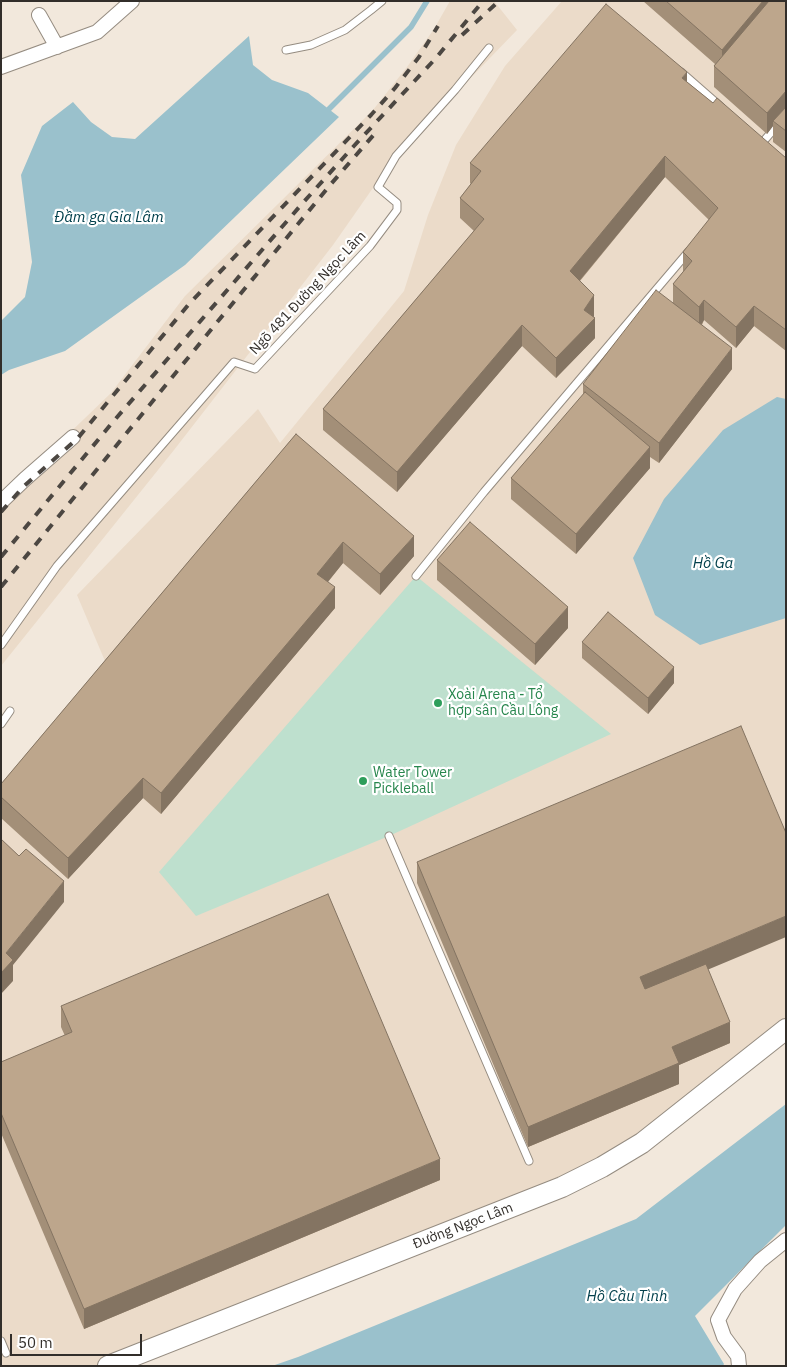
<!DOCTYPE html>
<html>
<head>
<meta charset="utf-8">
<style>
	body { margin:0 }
	#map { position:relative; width:787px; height:1367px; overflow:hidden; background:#f2e8dc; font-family:"IBM Plex Sans",sans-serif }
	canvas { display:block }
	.frame { position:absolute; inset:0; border:2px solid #322e2a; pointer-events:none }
	.scale { position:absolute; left:10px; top:1334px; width:132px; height:22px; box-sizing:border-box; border:2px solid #322e2a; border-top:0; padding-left:6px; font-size:15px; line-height:18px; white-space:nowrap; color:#322e2a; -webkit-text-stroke:4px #fff; paint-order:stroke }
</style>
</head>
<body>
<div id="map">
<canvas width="787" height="1367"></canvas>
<div class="frame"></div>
<div class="scale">50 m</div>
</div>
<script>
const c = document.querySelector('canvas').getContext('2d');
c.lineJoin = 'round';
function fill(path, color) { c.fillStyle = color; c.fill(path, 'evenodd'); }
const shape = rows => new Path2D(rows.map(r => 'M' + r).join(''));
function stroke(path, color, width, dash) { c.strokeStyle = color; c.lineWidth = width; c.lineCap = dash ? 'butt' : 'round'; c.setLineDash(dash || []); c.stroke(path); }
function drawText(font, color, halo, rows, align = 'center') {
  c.font = font + ' "IBM Plex Sans",sans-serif'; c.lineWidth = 4.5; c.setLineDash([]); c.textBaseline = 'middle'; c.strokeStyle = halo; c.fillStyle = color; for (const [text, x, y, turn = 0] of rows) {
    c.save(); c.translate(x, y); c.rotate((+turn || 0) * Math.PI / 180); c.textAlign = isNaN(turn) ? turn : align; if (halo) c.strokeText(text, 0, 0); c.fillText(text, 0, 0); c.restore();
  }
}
fill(shape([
	[450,1,494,1,517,30,431,119,375,185,333,245,174,450,1,666,1,499,111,393,185,296,373,110,407,67,434,29],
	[562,1,786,1,786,1027,641,1156,99,1366,1,1366,1,788,105,661,77,595,258,409,280,443,404,291,428,215,456,145,505,66]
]), '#ebdbc9');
fill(shape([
	[416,576,611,734,389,836,196,916,159,872]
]), '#bee0ce');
fill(shape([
	[249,36,253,65,272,80,308,93,339,117,185,265,65,351,9,370,1,375,1,321,25,297,32,262,21,175,42,126,73,102,91,122,112,137,135,139],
	[777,397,786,399,786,618,700,645,655,615,633,558,664,499,723,430],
	[786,1104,786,1225,695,1316,724,1364,723,1366,272,1366,298,1357,636,1219]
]), '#9ac1cc');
stroke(shape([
	[329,109,411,27,427,1]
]), '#9ac1cc', 5.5);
const lane = shape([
	[286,50,311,45,345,30,371,10,382,1],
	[681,72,721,107],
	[762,143,786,115],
	[416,576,484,492,689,251],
	[1,645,57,566,234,362,255,369,370,246,397,210,397,203,378,187,396,156,455,90,489,48],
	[1,724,10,711],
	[389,836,529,1161],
	[1,1341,6,1353]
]);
const street = shape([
	[39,15,57,47],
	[1,67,97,32,132,1],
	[1,502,25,479,73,437],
	[739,1366,738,1356,724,1337,718,1320,735,1289,760,1261,786,1240]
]);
const secondary = shape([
	[108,1366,562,1187,602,1167,642,1143,786,1029]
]);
stroke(lane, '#958c81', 9);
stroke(street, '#958c81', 16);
stroke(secondary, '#958c81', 22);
stroke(lane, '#fff', 7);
stroke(street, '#fff', 14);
stroke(secondary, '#fff', 20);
stroke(shape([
	[462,35,499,1],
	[1,512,24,486,77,439,189,304,371,115,395,88,419,57,438,26],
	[1,557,112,423,301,205,353,147,436,58,483,1],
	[1,587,214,326,331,184,377,131]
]), '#4c4742', 4, [9, 9]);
fill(shape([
	[643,1,786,1,786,152,773,142,773,126,767,134,714,87,714,66,715,64],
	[687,82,713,103,786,158,786,351,754,326,736,348,704,320,702,325,732,369,659,463,650,457,650,468,576,554,511,499,511,478,583,395,583,384,673,302,673,284,683,272,683,252,709,220,665,177,580,281,594,316,594,317,595,338,556,378,522,346,397,492,323,430,323,409,474,231,460,218,460,198,471,184,470,183,470,163],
	[296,434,414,556,380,595,343,563,328,582,335,608,161,814,143,798,68,879,1,818,1,784],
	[437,560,568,628,535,665,437,580],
	[582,642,674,683,648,714,582,658],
	[417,862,708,969,730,1043,679,1065,679,1084,528,1147,417,883],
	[61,1006,440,1180,84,1329,1,1133,1,1062,65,1036,61,1027]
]), '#a38f78');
fill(shape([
	[763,1,781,1,722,70,722,50],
	[687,72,687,93,682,78],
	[786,91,786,112,773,121,773,126,767,134,767,113],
	[665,156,665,177,570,292,570,271],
	[594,295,594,316,588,324,595,318,595,338,556,378,556,358,584,310],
	[704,300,704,320,699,328,699,307],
	[754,306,754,326,736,348,736,327],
	[522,325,522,346,397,492,397,472],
	[732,348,732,369,659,463,659,443],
	[650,447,650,468,576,554,576,534],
	[414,536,414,556,380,595,380,574],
	[343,542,343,563,317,595,317,574],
	[335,587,335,608,161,814,161,793],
	[568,607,568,628,535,665,535,644],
	[674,667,674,683,648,714,648,698],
	[143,778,143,798,68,879,68,858],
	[64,881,64,902,13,965,13,981,1,994,1,973,6,953],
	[786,916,786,937,640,998,640,977],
	[730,1022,730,1043,679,1065,679,1084,528,1147,528,1127,672,1047],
	[440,1159,440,1180,84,1329,84,1309]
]), '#847462');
const building = shape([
	[666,1,763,1,722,50,666,1],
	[769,1,786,1,786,91,767,113,714,66,769,1],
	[606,4,687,72,682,78,713,103,717,98,786,158,786,330,754,306,736,327,704,300,699,307,673,284,692,261,683,252,718,208,665,156,570,271,594,295,584,310,595,318,556,358,522,325,397,472,323,409,484,219,460,198,481,171,470,163,606,4],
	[786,107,786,131,773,121,786,107],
	[656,290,732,348,659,443,583,384,656,290],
	[585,392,650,447,576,534,511,478,585,392],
	[296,434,414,536,380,574,343,542,317,574,335,587,161,793,143,778,68,858,1,797,1,784,296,434],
	[470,522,568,607,535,644,437,560,470,522],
	[608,612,674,667,648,698,582,642,608,612],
	[741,726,786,833,786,916,640,977,645,989,706,964,730,1022,672,1047,679,1063,528,1127,417,862,741,726],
	[1,839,19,856,26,849,64,881,6,953,13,960,1,973,1,839],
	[328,894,440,1159,84,1309,1,1113,1,1062,72,1032,61,1006,328,894]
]);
fill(building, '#bda68c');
stroke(building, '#847462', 1);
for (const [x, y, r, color] of [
	[438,703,5,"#2e9e5b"],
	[363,781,5,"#2e9e5b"]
]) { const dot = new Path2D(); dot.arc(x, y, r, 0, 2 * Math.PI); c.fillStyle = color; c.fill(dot); stroke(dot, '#fff', 2); }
drawText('14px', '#322e2a', '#fff', [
	["Ngõ 481 Đường Ngọc Lâm",308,293,-47],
	["Đường Ngọc Lâm",463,1226,-21]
]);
drawText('14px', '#27864d', '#fff', [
	["Xoài Arena - Tổ",448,695],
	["hợp sân Cầu Lông",448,711],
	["Water Tower",373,773],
	["Pickleball",373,789]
], 'left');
drawText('italic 15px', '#02404c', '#fff', [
	["Đầm ga Gia Lâm",109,218],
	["Hồ Ga",713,564],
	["Hồ Cầu Tình",627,1297]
]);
</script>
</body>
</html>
